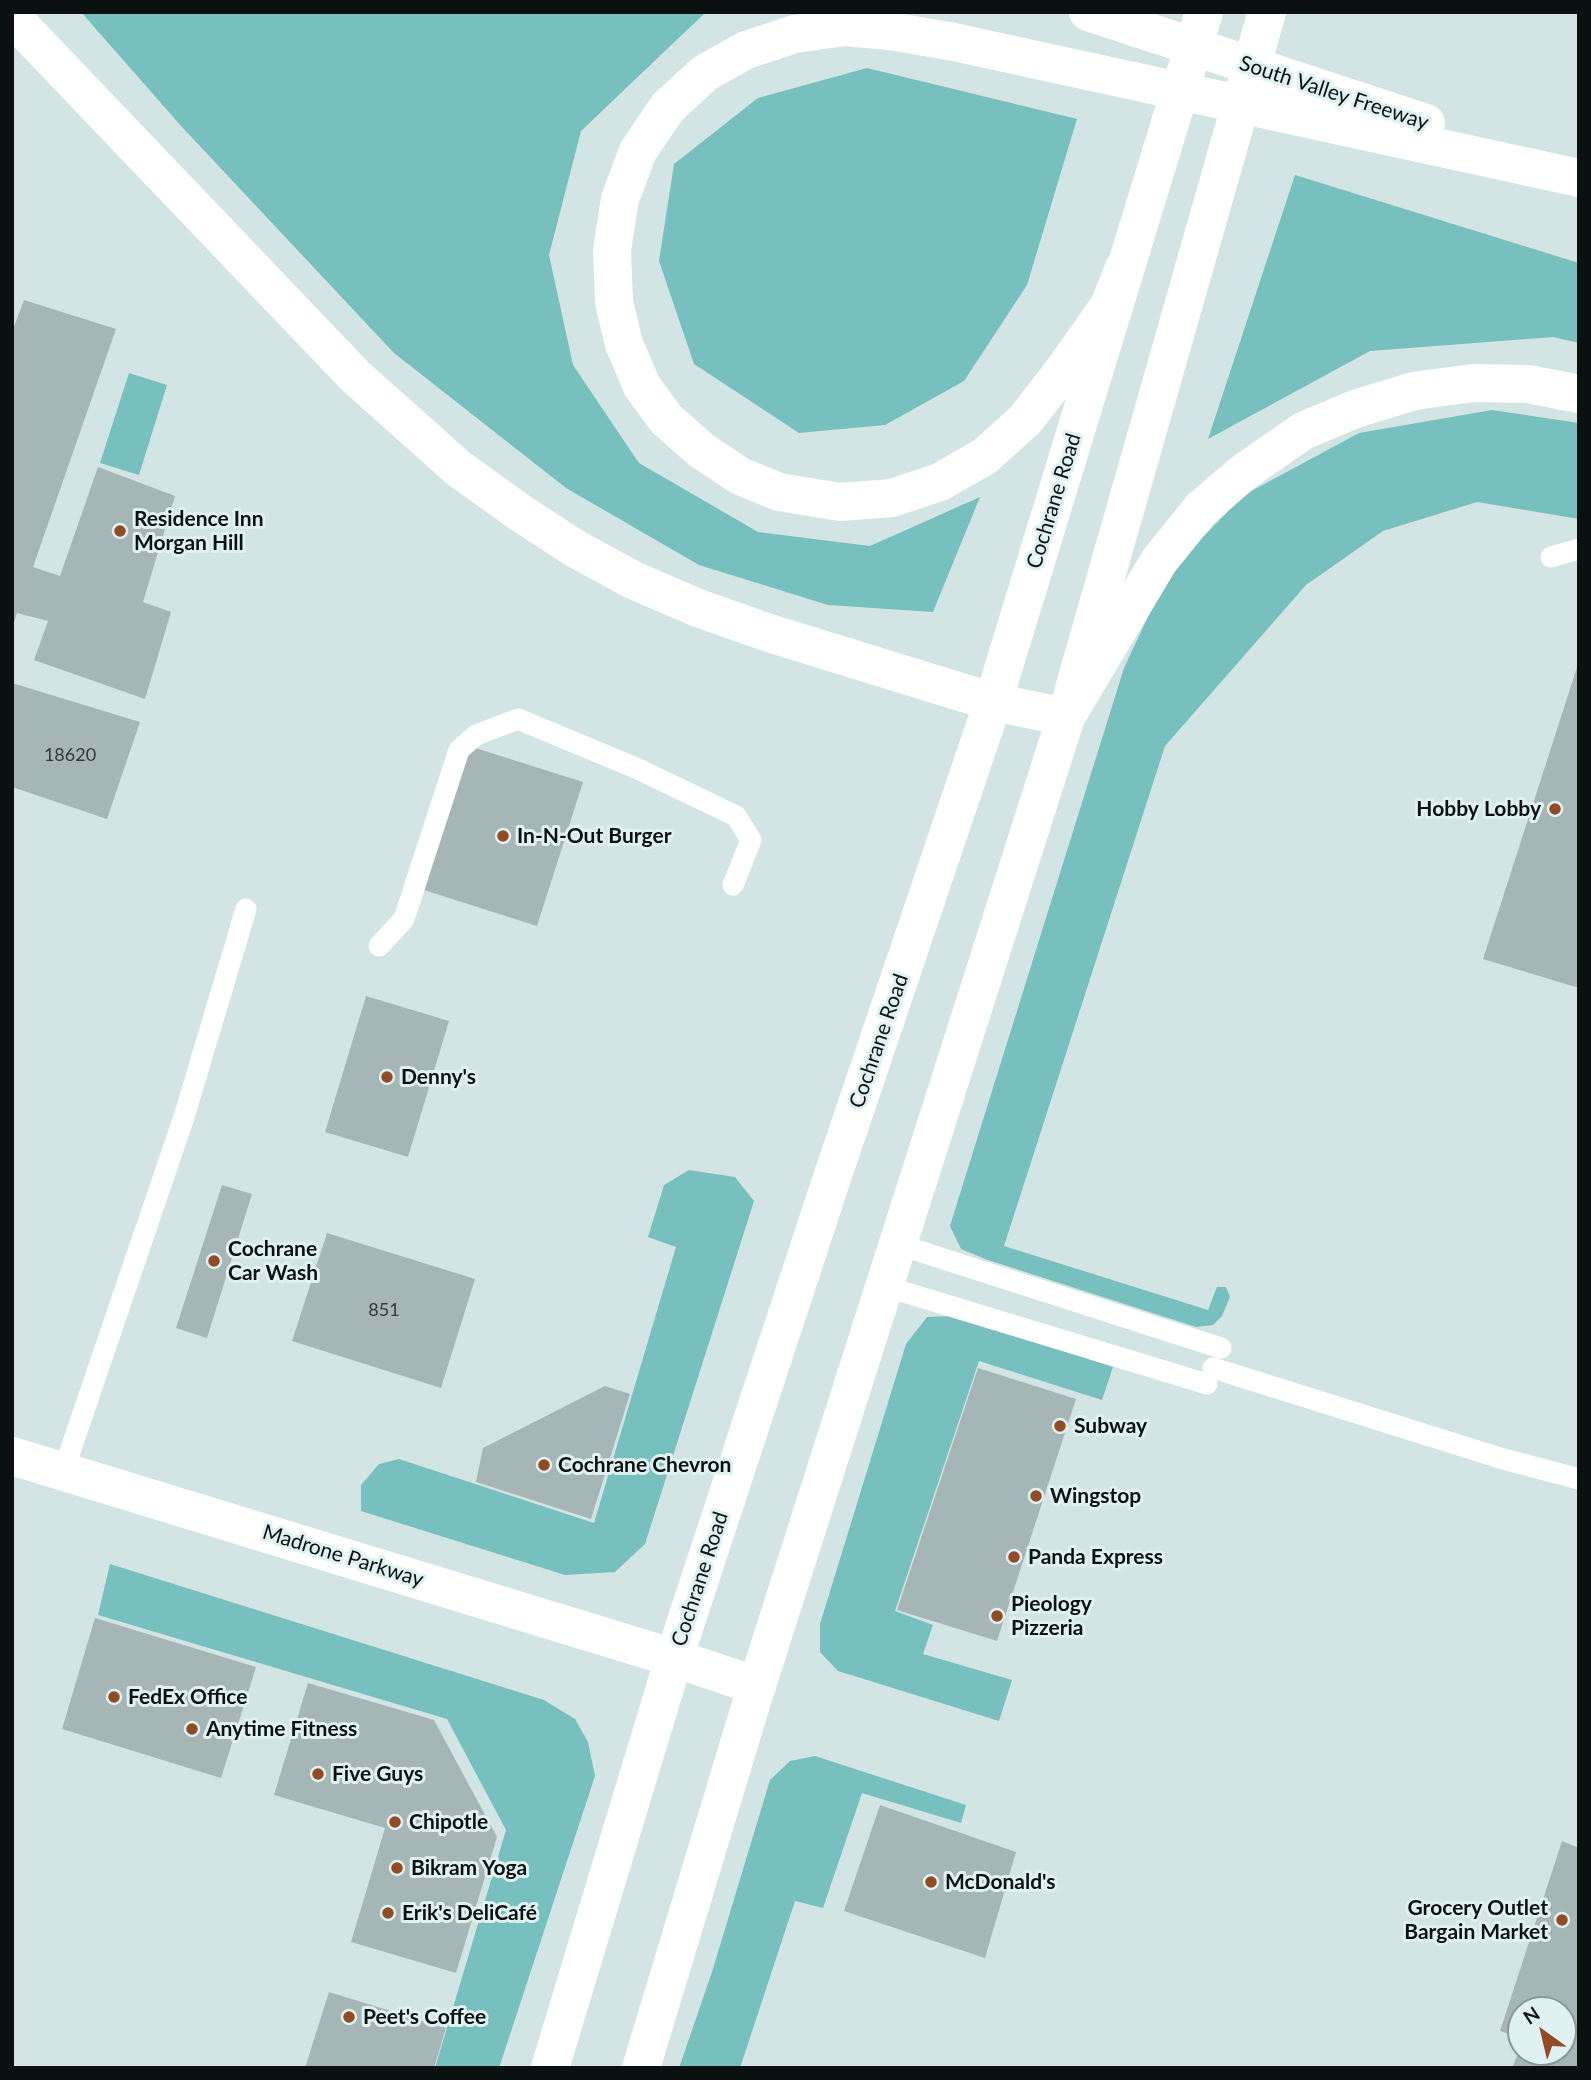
<!DOCTYPE html>
<html>
<head>
<meta charset="utf-8">
<style>
	body { margin:0 }
	#map { position:relative; width:1591px; height:2080px; overflow:hidden; background:#d3e4e4; font-family:Lato,sans-serif }
	canvas { display:block }
	.frame { position:absolute; inset:0; border:14px solid #0b1111; pointer-events:none }
	.north { position:absolute; left:1507px; top:1996px; width:70px; height:70px; box-sizing:border-box; background:#e0f1f1; border:2px solid #8b9797; border-radius:50%; rotate:326deg; font-size:19px; font-weight:700; line-height:28px; text-align:center; color:#0b1111 }
	.north::after { content:''; display:block; margin:auto; width:24px; height:32px; background:#924b27; clip-path:polygon(50% 0,100% 100%,50% 72%,0 100%) }
</style>
</head>
<body>
<div id="map">
<canvas width="1591" height="2080"></canvas>
<div class="frame"></div>
<div class="north">N</div>
</div>
<script>
const c = document.querySelector('canvas').getContext('2d');
c.lineJoin = 'round';
function fill(path, color) { c.fillStyle = color; c.fill(path, 'evenodd'); }
const shape = rows => new Path2D(rows.map(r => 'M' + r).join(''));
function stroke(path, color, width, dash) { c.strokeStyle = color; c.lineWidth = width; c.lineCap = dash ? 'butt' : 'round'; c.setLineDash(dash || []); c.stroke(path); }
function drawText(font, color, halo, rows, align = 'center') {
  c.font = font + ' Lato,sans-serif'; c.lineWidth = 6; c.setLineDash([]); c.textBaseline = 'middle'; c.strokeStyle = halo; c.fillStyle = color; for (const [text, x, y, turn = 0] of rows) {
    c.save(); c.translate(x, y); c.rotate((+turn || 0) * Math.PI / 180); c.textAlign = isNaN(turn) ? turn : align; if (halo) c.strokeText(text, 0, 0); c.fillText(text, 0, 0); c.restore();
  }
}
fill(shape([
	[81,12,706,12,581,131,549,255,573,365,639,463,758,532,870,546,980,497,933,612,828,605,699,565,566,488,394,353,182,127],
	[867,68,1077,119,1027,285,964,381,885,425,799,433,694,364,659,261,674,164,758,98],
	[1295,175,1579,263,1579,343,1553,337,1370,351,1208,439],
	[129,373,167,385,139,475,100,463],
	[1492,410,1579,423,1579,519,1477,502,1383,531,1306,585,1165,746,1004,1246,1208,1310,1217,1287,1226,1287,1230,1297,1222,1316,1213,1325,1196,1327,985,1259,961,1249,950,1226,982,1123,1124,668,1169,572,1244,495,1359,433],
	[689,1170,735,1177,754,1201,645,1544,615,1572,565,1575,361,1511,361,1485,379,1464,399,1459,594,1523,676,1247,648,1237,664,1185],
	[956,1316,1113,1367,1102,1400,979,1361,895,1611,933,1625,923,1654,1012,1680,999,1721,838,1671,820,1652,820,1624,906,1344,927,1317],
	[110,1564,544,1700,575,1719,588,1742,595,1776,499,2068,435,2068,506,1830,447,1719,98,1615],
	[815,1756,966,1805,961,1823,862,1793,823,1908,795,1901,740,2068,679,2068,712,1972,770,1780,790,1761]
]), '#78bfbf');
fill(shape([
	[24,300,116,329,33,567,60,576,98,467,175,496,143,602,171,612,145,699,34,660,48,621,17,613,12,629,12,332],
	[1579,661,1579,988,1483,959],
	[12,683,140,722,107,819,12,787],
	[469,746,583,782,537,926,424,890],
	[366,996,449,1021,408,1157,325,1132],
	[222,1185,252,1194,207,1338,176,1328],
	[327,1233,475,1279,441,1388,292,1341],
	[978,1368,1076,1399,997,1641,897,1610],
	[605,1386,630,1394,591,1519,476,1482,483,1448],
	[95,1618,256,1667,221,1778,62,1729],
	[308,1683,434,1720,497,1837,456,1973,351,1942,385,1828,274,1795],
	[880,1805,1016,1852,985,1958,844,1911],
	[1562,1841,1579,1848,1579,2068,1512,2068,1521,2046,1521,2052,1563,2052,1563,2010,1521,2010,1521,2038,1500,2031],
	[329,1992,446,2028,434,2068,305,2068]
]), '#a6b6b6');
stroke(shape([
	[1551,557,1579,549],
	[379,946,404,919,459,750,476,735,518,719,636,768,736,816,751,840,733,885],
	[897,1244,1221,1348],
	[884,1286,1207,1384],
	[1213,1368,1500,1458,1579,1479],
	[63,1472,184,1117,246,909]
]), '#fff', 21);
stroke(shape([
	[12,1456,674,1658,757,1686]
]), '#fff', 38);
stroke(shape([
	[550,2068,674,1658,832,1178,993,702,1204,12],
	[641,2068,752,1701,1066,717,1267,12]
]), '#fff', 38);
stroke(shape([
	[1088,12,1426,123],
	[12,17,355,376,458,468,519,512,576,549,633,580,698,608,769,633,993,702,1066,717,1159,561,1201,509,1244,472,1303,431,1355,409,1414,391,1473,383,1528,384,1579,394],
	[1124,268,1109,306,1060,375,1025,420,985,456,940,482,892,498,840,502,779,492,740,476,701,450,666,419,642,386,624,344,614,302,612,250,620,199,638,151,668,107,705,73,746,50,795,34,845,27,890,31,954,42,1579,178]
]), '#fff', 38);
for (const [x, y, r, color] of [
	[120,531,7,"#924b27"],
	[1555,809,7,"#924b27"],
	[503,836,7,"#924b27"],
	[387,1077,7,"#924b27"],
	[214,1261,7,"#924b27"],
	[1060,1426,7,"#924b27"],
	[544,1465,7,"#924b27"],
	[1036,1496,7,"#924b27"],
	[1014,1557,7,"#924b27"],
	[997,1616,7,"#924b27"],
	[114,1697,7,"#924b27"],
	[192,1729,7,"#924b27"],
	[318,1774,7,"#924b27"],
	[395,1822,7,"#924b27"],
	[397,1868,7,"#924b27"],
	[931,1882,7,"#924b27"],
	[388,1913,7,"#924b27"],
	[1562,1920,7,"#924b27"],
	[349,2017,7,"#924b27"]
]) { const dot = new Path2D(); dot.arc(x, y, r, 0, 2 * Math.PI); c.fillStyle = color; c.fill(dot); stroke(dot, '#e0f1f1', 2.5); }
drawText('18px', '#323a3a', null, [
	["18620",70,755],
	["851",384,1310]
]);
drawText('21px', '#0b1111', '#e0f1f1', [
	["South Valley Freeway",1334,93,18],
	["Cochrane Road",1054,501,-73],
	["Cochrane Road",879,1041,-71],
	["Madrone Parkway",343,1556,17],
	["Cochrane Road",700,1579,-72]
]);
drawText('bold 21px', '#0b1111', '#e0f1f1', [
	["Residence Inn",134,519],
	["Morgan Hill",134,543],
	["Hobby Lobby",1541,809,"right"],
	["In-N-Out Burger",517,836],
	["Denny's",401,1077],
	["Cochrane",228,1249],
	["Car Wash",228,1273],
	["Subway",1074,1426],
	["Cochrane Chevron",558,1465],
	["Wingstop",1050,1496],
	["Panda Express",1028,1557],
	["Pieology",1011,1604],
	["Pizzeria",1011,1628],
	["FedEx Office",128,1697],
	["Anytime Fitness",206,1729],
	["Five Guys",332,1774],
	["Chipotle",409,1822],
	["Bikram Yoga",411,1868],
	["McDonald's",945,1882],
	["Grocery Outlet",1548,1908,"right"],
	["Bargain Market",1548,1932,"right"],
	["Erik's DeliCafé",402,1913],
	["Peet's Coffee",363,2017]
], 'left');
</script>
</body>
</html>
